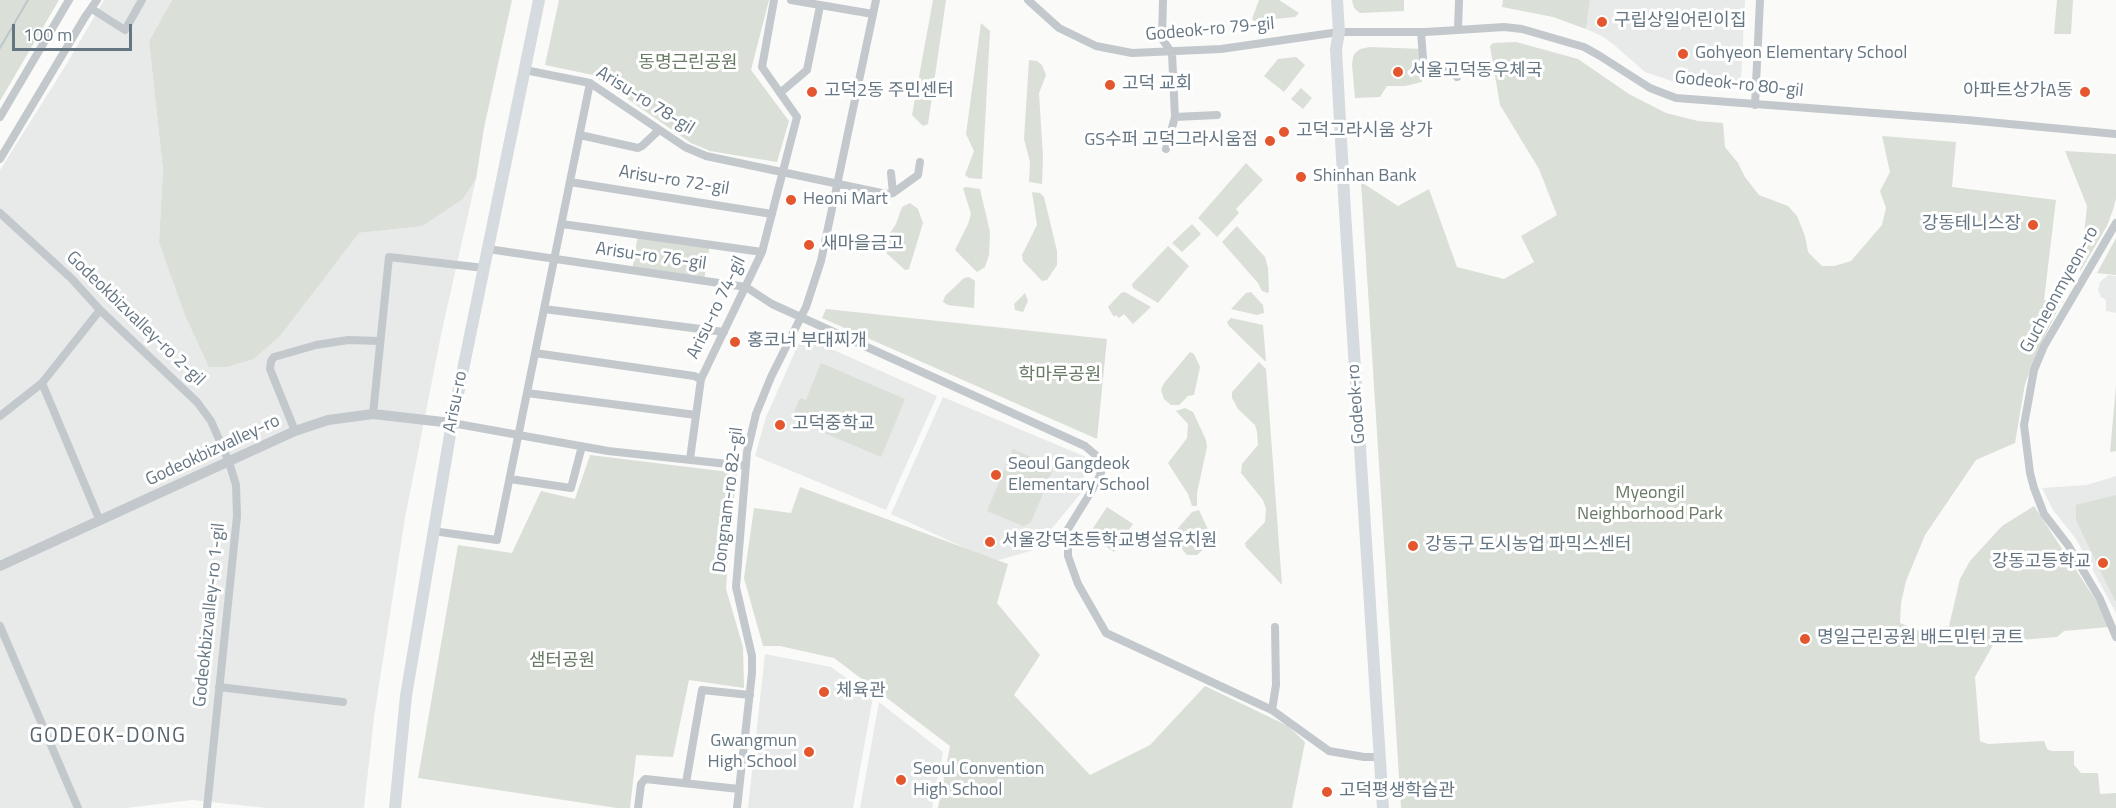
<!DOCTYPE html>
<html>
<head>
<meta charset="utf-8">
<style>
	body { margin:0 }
	#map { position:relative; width:2116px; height:808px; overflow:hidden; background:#fafaf8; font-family:"Titillium Web",sans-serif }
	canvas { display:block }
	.scale { position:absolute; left:12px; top:24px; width:120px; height:27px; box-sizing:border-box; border:3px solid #657683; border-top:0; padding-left:8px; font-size:18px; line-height:21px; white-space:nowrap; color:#657683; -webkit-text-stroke:4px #fff; paint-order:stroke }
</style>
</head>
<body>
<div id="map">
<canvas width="2116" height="808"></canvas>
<div class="scale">100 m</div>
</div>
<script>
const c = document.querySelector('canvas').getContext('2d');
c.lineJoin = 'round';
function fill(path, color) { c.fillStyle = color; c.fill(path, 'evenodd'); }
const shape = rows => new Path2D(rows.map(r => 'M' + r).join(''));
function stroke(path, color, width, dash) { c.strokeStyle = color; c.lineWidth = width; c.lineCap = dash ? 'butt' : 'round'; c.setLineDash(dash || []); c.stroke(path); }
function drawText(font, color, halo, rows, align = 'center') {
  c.font = font + ' "Titillium Web","Noto Sans KR",sans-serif'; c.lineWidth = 6; c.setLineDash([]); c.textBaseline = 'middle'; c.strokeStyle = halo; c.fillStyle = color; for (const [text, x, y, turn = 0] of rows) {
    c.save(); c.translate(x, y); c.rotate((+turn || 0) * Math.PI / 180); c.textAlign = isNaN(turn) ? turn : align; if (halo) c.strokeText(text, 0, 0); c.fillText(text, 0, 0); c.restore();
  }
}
fill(shape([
	[104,0,172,0,149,41,163,170,159,242,209,366,227,367,254,359,281,335,359,233,423,226,463,199,476,179,441,335,405,518,374,717,364,808,267,808,192,800,126,808,0,808,0,170,66,65],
	[1590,0,1745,0,1741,82,1736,88,1728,90,1684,85,1645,72,1613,44,1602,36,1586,29],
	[2108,275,2116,276,2116,313,2106,311,2106,300,2101,297,2098,290,2100,282],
	[802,336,937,396,886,510,755,456,766,417],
	[943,397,1086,457,1082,492,1034,550,999,560,989,559,891,514],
	[2116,476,2116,613,2076,539,2053,510,2042,488,2087,485],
	[765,654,831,667,873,697,853,808,748,808],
	[879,702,943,752,932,808,860,808]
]), '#e8e9e9');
fill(shape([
	[0,0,59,0,0,101],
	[172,0,512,0,484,128,476,179,463,199,423,226,359,233,281,335,254,359,227,367,209,367,185,315,159,242,163,170,149,41],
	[559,0,769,0,751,70,789,121,777,162,710,151,691,143,593,75,545,65],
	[933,0,946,0,928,124,923,126,912,115],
	[1259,0,1279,0,1299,13,1295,17,1254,21,1252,19],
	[1352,0,1404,0,1404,11,1360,13,1354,8],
	[1503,0,1590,0,1586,29,1553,17,1502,7],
	[2057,0,2073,0,2071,34,2054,34],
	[981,23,990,31,982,179,969,178,965,175,974,151,966,134],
	[1516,42,1578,59,1629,94,1666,113,1698,121,1723,123,1725,147,1738,163,1745,177,1759,195,1788,206,1797,216,1805,236,1808,252,1822,266,1834,266,1851,261,1882,225,1886,208,1880,191,1890,172,1882,136,1956,142,1952,187,2056,200,2044,300,2062,301,2039,348,2025,384,2015,443,1976,460,1925,535,1906,581,1901,603,1900,623,1920,631,1949,626,1960,579,1970,561,2002,526,2034,506,2097,602,2109,627,2064,631,2057,637,2020,640,1993,645,1975,677,1980,741,1988,744,2044,741,2047,749,2051,751,2074,751,2074,765,2081,773,2098,773,2100,794,2116,793,2116,808,1401,808,1361,182,1398,206,1429,189,1457,267,1504,279,1534,262,1521,236,1557,215,1539,169,1500,105,1490,46,1493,43],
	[1370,47,1423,49,1422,82,1405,86,1387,86,1380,97,1355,98,1352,65,1353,57,1355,53,1360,49],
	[1296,57,1305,65,1284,92,1264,76,1278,59],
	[1029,60,1037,61,1042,65,1046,75,1039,93,1043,157,1042,184,1029,182,1030,162,1024,139],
	[1301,88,1312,98,1303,109,1291,99],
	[2065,151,2116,154,2116,199,2113,210,2107,226,2080,272,2087,206],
	[1246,163,1263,180,1236,209,1239,213,1217,237,1198,218],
	[966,187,980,189,990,232,989,255,985,267,977,272,955,250,968,224,971,214,963,188],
	[1032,192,1040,193,1044,197,1057,251,1057,265,1047,280,1042,281,1023,261,1022,255,1037,225],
	[910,203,918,209,923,223,909,269,905,270,883,250,882,245,896,224,902,207],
	[1192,224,1201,234,1182,252,1172,243],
	[1237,226,1265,257,1268,268,1269,291,1268,293,1262,291,1258,283,1222,242],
	[638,234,710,244,704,281,632,271],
	[2116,238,2116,275,2097,273],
	[1168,246,1189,266,1158,303,1133,288,1132,284],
	[969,277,975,281,974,308,948,305,943,302,945,296,964,278],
	[1125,292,1151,307,1133,324,1124,314,1119,318,1116,315,1114,317,1108,307,1121,293],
	[1251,292,1263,305,1264,313,1257,315,1231,309,1246,293],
	[1025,293,1028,301,1023,312,1015,310,1014,304],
	[826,309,1107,339,1097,439,822,318],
	[1231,318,1263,325,1266,362,1229,326,1227,322],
	[1190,352,1194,354,1200,367,1194,395,1188,396,1179,405,1171,405,1164,399,1161,390,1164,383],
	[1259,362,1266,369,1282,585,1246,547,1245,543,1265,522,1266,509,1263,500,1241,473,1242,464,1258,445,1257,432,1255,425,1238,409,1232,398,1232,392],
	[821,363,905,399,881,457,791,419,800,398,806,400],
	[2116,386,2116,451,2110,452],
	[1185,408,1193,412,1206,440,1207,447,1197,493,1197,506,1192,506,1188,494,1168,463,1187,438,1188,424,1176,411],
	[1013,449,1054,467,1031,522,1023,526,987,511],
	[590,455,737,473,730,530,726,589,743,647,744,688,689,680,673,757,636,755,630,808,617,808,418,778,458,545,512,553,541,491,575,499],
	[800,487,1008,564,997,603,1040,655,1014,695,1090,775,1150,745,1205,686,1288,726,1305,742,1292,808,938,808,950,746,834,658,780,646,763,646,744,578,754,508,791,513],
	[2116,495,2116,601,2115,601,2076,520,2076,505],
	[1107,507,1133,524,1114,552,1089,534],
	[1199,510,1212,538,1209,544,1197,555,1187,555,1173,539,1173,534,1192,512]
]), '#dadfd7');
stroke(shape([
	[0,48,28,0]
]), '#bbc7cb', 2);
stroke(shape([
	[791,0,873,14],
	[1028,0,1059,28,1096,46,1132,53,1221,49,1339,32,1426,32,1504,27,1522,29,1584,47,1600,56,1650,88,1676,98,1967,120,2116,134],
	[1163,0,1162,39,1172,53,1175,117,1166,149],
	[92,9,125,30,142,0],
	[1458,30,1459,0],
	[1421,32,1424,71,1429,73,1452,71,1457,72,1457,77],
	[525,70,590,83,685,147,706,156,886,194,893,193,918,175,920,162],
	[780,93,807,70,820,6],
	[1755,105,1760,0],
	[0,117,69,0],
	[1175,117,1217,115],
	[580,135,638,148,642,146,659,130],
	[0,159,85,17,97,0],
	[891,173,893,193],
	[570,182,772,214],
	[0,213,72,279,100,310,197,402,211,421,229,462,236,485,237,516,207,808],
	[2116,223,2044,346,2034,370,2024,425,2030,473,2034,488,2044,514,2068,545,2100,599,2116,637],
	[562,224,762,252],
	[488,249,746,287,772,304,1085,446,1098,457,1102,470,1097,482,1068,529,1068,556,1078,584,1106,633,1272,710,1329,751,1364,757,1379,757],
	[544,309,724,332],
	[535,353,694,376,701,379],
	[42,383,100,521],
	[527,393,696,415],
	[373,414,389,257,484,268],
	[0,416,42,383,100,310],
	[452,423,608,451,746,466],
	[295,431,270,369,271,361,274,357,316,345,348,340,380,341],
	[690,459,701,379,762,252,797,117,762,67,774,0],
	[510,479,571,488,582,446],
	[433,531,497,540,590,83],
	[0,626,78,808],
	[219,687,343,702],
	[1272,710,1276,685,1275,627],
	[686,783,702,690,750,695],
	[638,808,641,784,645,779,739,789],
	[737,808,752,673,752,656,736,587,747,452,756,414,771,377,806,307,821,261,876,0]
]), '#c3c8cc', 8);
stroke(shape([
	[0,566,295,431,328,420,373,414,452,423]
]), '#c3c8cc', 10);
stroke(shape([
	[1337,0,1339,32,1336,49,1345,212,1383,808],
	[395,808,406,696,452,423,539,0]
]), '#d6dbdf', 12);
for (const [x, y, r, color] of [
	[1602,22,6,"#e4572e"],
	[1683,54,6,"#e4572e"],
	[1398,72,6,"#e4572e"],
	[1110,85,6,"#e4572e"],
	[812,92,6,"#e4572e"],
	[2085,92,6,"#e4572e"],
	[1284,132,6,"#e4572e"],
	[1270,141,6,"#e4572e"],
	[1301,177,6,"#e4572e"],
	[791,200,6,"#e4572e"],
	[2033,225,6,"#e4572e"],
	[809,245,6,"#e4572e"],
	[735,342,6,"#e4572e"],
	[780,425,6,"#e4572e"],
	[996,475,6,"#e4572e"],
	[990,542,6,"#e4572e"],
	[1413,546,6,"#e4572e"],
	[2103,563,6,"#e4572e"],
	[1805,639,6,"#e4572e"],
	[824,692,6,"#e4572e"],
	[809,752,6,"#e4572e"],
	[901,780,6,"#e4572e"],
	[1327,792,6,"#e4572e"]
]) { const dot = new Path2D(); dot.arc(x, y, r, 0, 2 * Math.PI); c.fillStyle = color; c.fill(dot); stroke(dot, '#fff', 2); }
drawText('18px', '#657683', '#fff', [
	["구립상일어린이집",1614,22],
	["Gohyeon Elementary School",1695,54],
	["서울고덕동우체국",1410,72],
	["고덕 교회",1122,85],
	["고덕2동 주민센터",824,92],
	["아파트상가A동",2073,92,"right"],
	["고덕그라시움 상가",1296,132],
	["GS수퍼 고덕그라시움점",1258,141,"right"],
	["Shinhan Bank",1313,177],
	["Heoni Mart",803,200],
	["강동테니스장",2021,225,"right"],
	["새마을금고",821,245],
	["홍코너 부대찌개",747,342],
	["고덕중학교",792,425],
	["Seoul Gangdeok",1008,465],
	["Elementary School",1008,486],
	["서울강덕초등학교병설유치원",1002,542],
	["강동구 도시농업 파믹스센터",1425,546],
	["강동고등학교",2091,563,"right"],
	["명일근린공원 배드민턴 코트",1817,639],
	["체육관",836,692],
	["Gwangmun",797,742,"right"],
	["High School",797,763,"right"],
	["Seoul Convention",913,770],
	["High School",913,791],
	["고덕평생학습관",1339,792]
], 'left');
drawText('18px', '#657683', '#fff', [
	["Godeok-ro 79-gil",1210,30,-5],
	["Godeok-ro 80-gil",1739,85,6],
	["Arisu-ro 78-gil",645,101,32],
	["Arisu-ro 72-gil",674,181,9],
	["Arisu-ro 76-gil",651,257,8],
	["Gucheonmyeon-ro",2060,290,-61],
	["Arisu-ro 74-gil",717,308,-64],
	["Godeokbizvalley-ro 2-gil",135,319,44],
	["Arisu-ro",456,402,-79],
	["Godeok-ro",1357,404,-94],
	["Godeokbizvalley-ro",213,451,-25],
	["Dongnam-ro 82-gil",729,500,-83],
	["Godeokbizvalley-ro 1-gil",210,615,-84]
]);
drawText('18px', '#687a64', '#fff', [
	["동명근린공원",688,64],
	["학마루공원",1060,376],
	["Myeongil",1650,494],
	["Neighborhood Park",1650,515],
	["샘터공원",562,662]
]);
c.letterSpacing = '1.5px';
drawText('21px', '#57646e', '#fff', [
	["GODEOK-DONG",108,737]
]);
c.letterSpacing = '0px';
</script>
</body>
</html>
